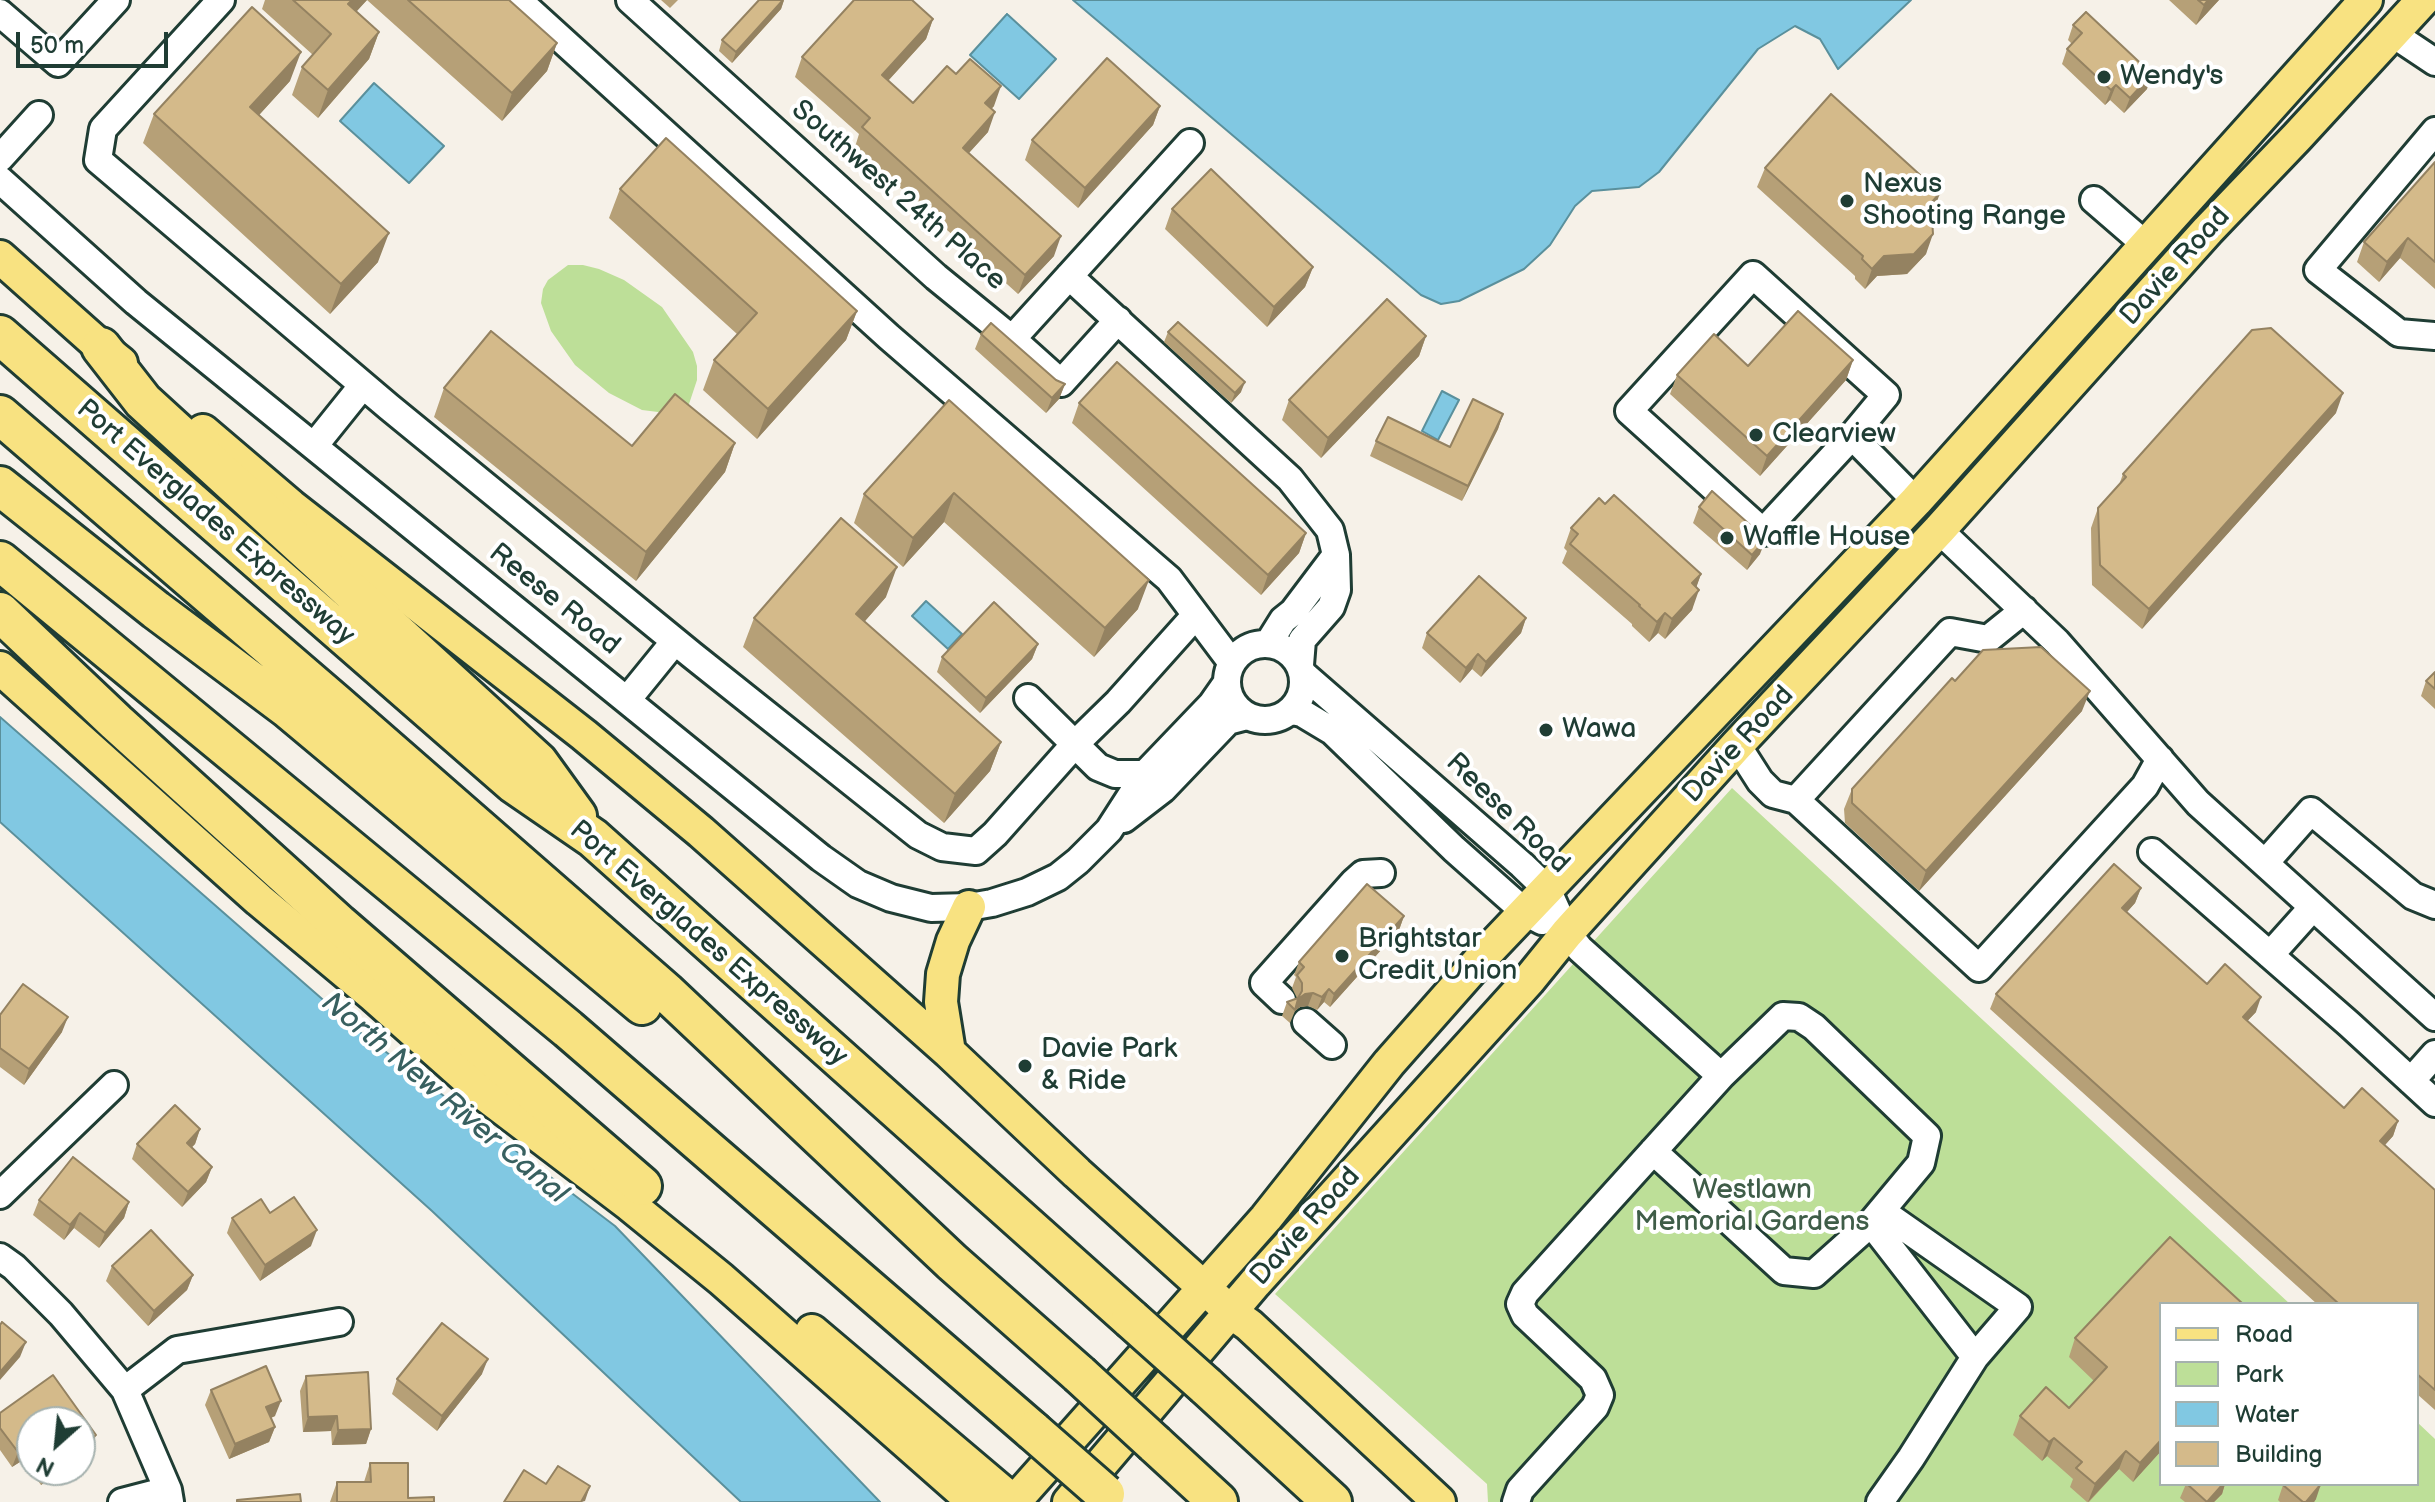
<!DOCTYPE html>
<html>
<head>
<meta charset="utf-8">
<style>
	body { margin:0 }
	#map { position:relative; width:2435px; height:1502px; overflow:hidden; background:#f6f1e8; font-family:"Balsamiq Sans",sans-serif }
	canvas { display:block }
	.legend { position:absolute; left:2159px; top:1302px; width:260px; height:184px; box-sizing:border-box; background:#fff; border:2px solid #a5b1ae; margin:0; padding:10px 14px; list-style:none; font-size:24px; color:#1f3d34 }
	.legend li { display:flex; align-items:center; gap:16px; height:40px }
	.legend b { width:40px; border:2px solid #a5b1ae }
	.north { position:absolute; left:16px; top:1406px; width:80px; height:80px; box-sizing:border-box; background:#fff; border:2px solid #a5b1ae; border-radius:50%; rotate:207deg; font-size:22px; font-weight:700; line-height:32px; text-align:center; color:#1f3d34 }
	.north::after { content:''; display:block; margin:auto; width:28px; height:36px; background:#1f3d34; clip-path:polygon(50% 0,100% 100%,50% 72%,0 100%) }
	.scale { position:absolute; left:16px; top:32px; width:152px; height:36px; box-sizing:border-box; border:4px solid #1f3d34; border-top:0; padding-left:10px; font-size:24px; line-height:28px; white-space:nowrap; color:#1f3d34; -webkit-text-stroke:6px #fff; paint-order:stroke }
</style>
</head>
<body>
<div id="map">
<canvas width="2435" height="1502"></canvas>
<ul class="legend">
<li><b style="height:10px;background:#f8e281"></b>Road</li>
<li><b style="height:22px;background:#bddf98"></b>Park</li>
<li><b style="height:22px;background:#81c8e2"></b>Water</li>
<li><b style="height:22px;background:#d4ba8a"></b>Building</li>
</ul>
<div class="north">N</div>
<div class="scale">50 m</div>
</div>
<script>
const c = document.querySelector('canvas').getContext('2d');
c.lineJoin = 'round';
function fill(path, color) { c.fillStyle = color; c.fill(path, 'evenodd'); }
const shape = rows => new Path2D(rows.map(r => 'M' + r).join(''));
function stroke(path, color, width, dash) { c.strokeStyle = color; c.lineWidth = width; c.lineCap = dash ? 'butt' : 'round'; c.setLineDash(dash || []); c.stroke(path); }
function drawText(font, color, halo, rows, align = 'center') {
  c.font = font + ' "Balsamiq Sans",sans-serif'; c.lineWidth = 8; c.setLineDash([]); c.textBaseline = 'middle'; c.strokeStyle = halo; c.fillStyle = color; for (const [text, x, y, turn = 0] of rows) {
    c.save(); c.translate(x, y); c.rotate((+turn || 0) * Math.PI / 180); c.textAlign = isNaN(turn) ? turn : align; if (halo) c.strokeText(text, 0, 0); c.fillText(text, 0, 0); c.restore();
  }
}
fill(shape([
	[568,265,583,265,599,269,624,280,662,307,693,352,697,366,697,380,689,404,678,410,666,413,642,410,609,393,575,365,551,331,541,303,543,289,548,280],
	[1732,788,2290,1304,2161,1304,2161,1484,2417,1484,2417,1422,2435,1439,2435,1502,1488,1502,1487,1484,1275,1294]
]), '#bddf98');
const water = shape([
	[1073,0,1911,0,1838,69,1820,39,1795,26,1758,49,1659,172,1639,187,1592,191,1575,206,1550,245,1524,269,1459,301,1441,304,1421,295,1073,0],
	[1007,14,1056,59,1019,99,970,55,1007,14],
	[374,83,444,146,409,183,340,121,374,83],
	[1442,391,1459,400,1438,440,1422,431,1442,391],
	[926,601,962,634,948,649,912,616,926,601],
	[0,717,361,1033,615,1226,880,1502,741,1502,432,1211,0,822,0,717]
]);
fill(water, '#81c8e2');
stroke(water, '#5a909c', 2);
const minor = shape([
	[221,0,103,129,98,160,389,407,692,655,918,835,942,847,976,851,995,834,1075,744,1118,702,1195,616],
	[518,0,889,337,1169,579,1232,663],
	[630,0,936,277,1012,339,1061,383,1118,320],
	[0,13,58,63,116,0],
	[2393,34,2435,62],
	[2435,131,2318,270,2399,333,2435,336],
	[0,158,39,115],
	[0,180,136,302,821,858,858,884,891,898,931,908,969,907,992,903,1027,892,1058,877,1078,861,1109,830,1145,774,1212,704,1226,684],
	[2094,200,2146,245],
	[1753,275,1886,395,1852,436,1763,532,1629,411,1753,275],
	[1069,276,1290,479,1330,530,1336,555,1337,590,1331,607,1302,640,1300,665],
	[1012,339,1190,143],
	[1852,436,1916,501],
	[314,446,363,385],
	[1939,530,2057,642,2198,803,2435,1017],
	[2024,610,1988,639,1950,632,1796,800,1979,968,2145,786,2160,759],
	'1227 682a38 38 0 1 1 76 0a38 38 0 1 1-76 0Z',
	[1268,644,1283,620,1293,612,1336,555],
	[1303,674,1522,865,1547,889,1567,933,1580,949,1721,1076,1525,1293,1520,1304,1525,1315,1593,1379,1600,1395,1595,1407,1520,1490,1516,1502],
	[1028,698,1098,767,1115,774,1145,774],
	[627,700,675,641],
	[1292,711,1302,713,1332,731,1454,849,1525,912,1542,921],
	[1737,745,1760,781,1773,794,1796,800],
	[1124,819,1163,789,1228,721,1247,716],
	[2152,852,2349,1024,2435,1103],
	[2265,863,2311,811,2413,896,2435,905],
	[2270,955,2313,907],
	[1282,1000,1264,983,1354,882,1363,874,1381,873],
	[1306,1022,1332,1045],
	[2411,1081,2435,1054],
	[1653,1151,1784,1271,1814,1274,1871,1223,1921,1163,1927,1136,1814,1027,1799,1017,1783,1016,1721,1076],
	[0,1195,114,1085],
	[1871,1223,1975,1357],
	[0,1257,14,1267,61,1314,125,1390,168,1490,170,1502],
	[125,1390,177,1350,339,1322],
	[122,1502,168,1490],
	[1880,1502,1911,1458,1975,1357,2018,1307,1881,1211]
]);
const major = shape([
	[0,257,101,347,121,363],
	[203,431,291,506,584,735,701,832,949,1052,1077,1173,1232,1313,1249,1325,1439,1502],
	[0,668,259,900,374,996,488,1097,630,1205,721,1279,974,1502],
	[949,1052,941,1002,943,974,953,941,969,907],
	[812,1331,1014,1502],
	[1014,1502,1266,1218,1389,1063,1487,952,1916,501,2366,0],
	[1069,1502,1255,1283,1529,980,1567,933,1737,745,1939,530,2208,230,2297,137,2423,0]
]);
const highway = shape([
	[0,335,513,783,593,838,1131,1319],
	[101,347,143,401,538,762,577,816],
	[0,415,335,703,666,992,952,1262,1079,1374],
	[0,486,156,610,287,708,642,1005],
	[0,561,568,1029,1033,1431],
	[0,612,116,722,339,924,642,1186],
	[1206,1386,1332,1502],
	[1155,1444,1218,1502]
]);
stroke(minor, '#1f3d34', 32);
stroke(major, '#1f3d34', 38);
stroke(highway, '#1f3d34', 44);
stroke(minor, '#fff', 26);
stroke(major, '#f8e281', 32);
stroke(highway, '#f8e281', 38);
const highwayBridge = shape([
	[1131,1319,1206,1386],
	[1079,1374,1155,1444],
	[1033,1431,1105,1494]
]);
stroke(highwayBridge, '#1f3d34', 44, []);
stroke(highwayBridge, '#f8e281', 38);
fill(shape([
	[265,0,509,0,557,43,547,71,502,121,367,0,356,11,379,32,369,59,318,118,292,95,302,67,313,55,262,9],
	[661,0,678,0,670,8],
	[784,0,781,9,732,63,719,51,722,40],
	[2169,0,2219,0,2196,25],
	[933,19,926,39,888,81,913,103,994,106,991,109,988,132,969,153,1054,256,1018,294,855,147,859,134,795,77,802,57],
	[2073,25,2147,89,2124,113,2110,100,2105,105,2062,64,2067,49,2072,44,2068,40],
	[290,81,259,115,378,262,330,314,143,143,154,114],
	[1160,106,1153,125,1078,208,1025,160,1032,140],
	[2435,162,2435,289,2400,258,2379,282,2357,262,2364,242],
	[1765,168,1933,213,1926,254,1907,274,1877,276,1865,289,1855,279,1855,276,1757,187],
	[620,189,857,311,846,340,757,439,703,390,714,360,737,334,609,218],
	[1172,209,1313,267,1305,287,1267,327,1165,229],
	[1168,332,1241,392,1231,403,1164,342],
	[981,334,1056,380,1065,384,1059,399,1046,413,975,349],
	[1426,336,1419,356,1321,458,1282,420,1289,400],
	[1853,360,1846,380,1760,476,1670,394,1677,375,1748,366],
	[444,388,632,446,735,443,725,472,636,581,434,417],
	[949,400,1138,609,1094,657,944,522,903,567,854,523,864,494],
	[1079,403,1306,533,1299,553,1261,595,1072,423],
	[2336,413,2142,629,2092,585,2091,528,2098,508,2119,485,2123,474],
	[1503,414,1498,429,1462,501,1370,456,1376,441,1450,447],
	[1605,504,1701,574,1696,587,1692,610,1665,639,1658,633,1649,642,1632,626,1632,624,1562,563,1567,551,1564,548,1571,528],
	[1699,507,1760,554,1747,570,1693,523],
	[886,597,864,622,1001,742,990,771,944,823,743,647,754,618],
	[1526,618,1521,633,1481,677,1472,669,1460,683,1422,648,1427,633],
	[1038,644,1032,659,980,713,937,672,942,657],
	[2435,672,2435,709,2421,696,2426,681],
	[1955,681,2082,711,1919,891,1845,823,1844,809,1852,789],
	[2141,888,2135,903,2127,912,2207,984,2256,1012,2247,1021,2344,1108,2398,1121,2393,1136,2385,1145,2435,1190,2435,1410,2417,1394,2417,1304,2317,1304,1990,1009,1996,994],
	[1404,916,1399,930,1330,1007,1324,1002,1317,1010,1308,1006,1300,1007,1295,1011,1290,1023,1282,1016,1287,1002,1297,998,1292,988,1296,977,1294,975,1299,962],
	[0,1015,62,1032,24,1085,0,1067],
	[200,1129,195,1144,192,1147,212,1167,206,1182,182,1207,132,1159,137,1144],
	[39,1200,129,1202,124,1218,99,1248,74,1228,64,1240,33,1215],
	[270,1213,311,1246,260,1281,227,1233,232,1218],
	[112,1266,193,1275,187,1290,148,1326,106,1281],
	[2161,1304,2161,1451,2133,1482,2119,1469,2089,1502,2087,1502,2070,1487,2073,1479,2047,1456,2042,1461,2013,1435,2020,1416,2069,1408,2094,1381,2069,1357,2075,1338],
	[482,1374,437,1431,392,1394,397,1379],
	[53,1375,96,1435,90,1450,80,1457,80,1422,32,1422,32,1470,62,1470,41,1485,23,1460,12,1467,0,1450,0,1413],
	[306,1376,371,1429,366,1444,332,1445,331,1431,303,1432,300,1391],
	[211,1390,275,1416,271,1418,275,1427,269,1442,229,1459,205,1405],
	[370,1463,408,1498,434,1502,330,1502,337,1482,364,1482],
	[2186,1484,2225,1484,2222,1494,2214,1502,2185,1502,2180,1498],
	[2283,1485,2316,1499,2314,1502,2280,1502,2278,1500]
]), '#b6a077');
fill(shape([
	[352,0,367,0,338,32,348,4],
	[784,0,781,9,732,63,736,52],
	[2208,0,2219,0,2196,25,2204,5],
	[933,19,926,39,875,95,882,75],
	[379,32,369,59,318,118,328,90],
	[557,43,547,71,502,121,512,93],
	[301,52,290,81,240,136,250,107],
	[2152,74,2147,89,2124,113,2130,98],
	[2116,85,2110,100,2105,105,2111,90],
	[1001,86,994,106,978,123,985,103],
	[1160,106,1153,125,1078,208,1085,188],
	[995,112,988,132,956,167,963,148],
	[1940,193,1933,213,1924,223,1931,203],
	[389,233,378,262,330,314,341,284],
	[1933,234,1926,254,1907,274,1877,276,1865,289,1872,269,1884,256],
	[1061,236,1054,256,1018,294,1025,275],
	[2408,238,2400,258,2379,282,2387,262],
	[1313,267,1305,287,1267,327,1274,307],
	[857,311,846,340,757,439,768,409],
	[1426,336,1419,356,1321,458,1328,438],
	[1853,360,1846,380,1760,476,1767,456],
	[1245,382,1241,392,1231,403,1235,393],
	[1065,384,1059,399,1046,413,1052,398],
	[2343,393,2336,413,2142,629,2149,609],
	[1503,414,1498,429,1462,501,1468,486],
	[735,443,725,472,636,581,646,552],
	[954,493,944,522,903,567,913,538],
	[1306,533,1299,553,1261,595,1268,575],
	[1766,539,1760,554,1747,570,1752,555],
	[897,567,886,597,845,644,856,614],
	[1701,574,1694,594,1692,583],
	[1149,580,1138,609,1094,657,1105,628],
	[1699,590,1692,610,1665,639,1672,619],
	[1665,613,1658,633,1649,642,1657,622],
	[1526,618,1521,633,1481,677,1486,662],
	[1038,644,1032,659,980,713,986,698],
	[1478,654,1472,669,1460,683,1466,668],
	[2090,691,2082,711,1919,891,1926,871],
	[1001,742,990,771,944,823,955,794],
	[2141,888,2135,903,2117,923,2122,908],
	[1404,916,1399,930,1330,1007,1334,994],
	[1329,989,1324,1002,1317,1010,1322,997],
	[1313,993,1308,1006,1300,1007,1295,1011,1298,999,1305,994],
	[2261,997,2256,1012,2237,1032,2243,1017],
	[68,1017,62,1032,24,1085,29,1069],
	[2398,1121,2393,1136,2375,1156,2380,1141],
	[200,1129,195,1144,181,1158,187,1143],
	[212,1167,206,1182,182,1207,188,1192],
	[129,1202,124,1218,99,1248,105,1233],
	[80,1213,74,1228,64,1240,70,1225],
	[317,1230,311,1246,260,1281,265,1265],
	[193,1275,187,1290,148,1326,154,1311],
	[26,1342,20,1357,0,1380,0,1372],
	[488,1359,482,1374,437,1431,442,1416],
	[281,1401,275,1416,261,1422,266,1407],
	[337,1416,331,1431,303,1432,308,1417],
	[275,1427,269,1442,229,1459,235,1444],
	[371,1429,366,1444,332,1445,338,1430],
	[96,1435,90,1450,80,1457,80,1446],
	[2054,1438,2047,1456,2042,1461,2049,1442],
	[2161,1440,2161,1451,2133,1482,2140,1463],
	[28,1444,23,1460,12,1467,18,1452],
	[2126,1451,2119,1469,2088,1502,2095,1484],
	[46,1470,62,1470,41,1485],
	[2223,1484,2225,1484,2222,1494,2214,1502,2207,1502],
	[2321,1484,2316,1499,2314,1502,2306,1502],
	[590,1486,585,1501,581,1502]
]), '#948261');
const building = shape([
	[293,0,352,0,348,4,379,32,328,90,302,67,331,34,293,0],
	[408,0,509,0,557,43,512,93,408,0],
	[759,0,783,0,736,52,722,40,759,0],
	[854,0,912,0,933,19,882,75,913,103,947,66,956,74,970,59,1001,86,985,103,995,112,963,148,1061,236,1025,275,862,127,870,118,802,57,854,0],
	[2198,0,2208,0,2204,5,2198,0],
	[252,7,301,52,250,107,389,233,341,284,154,114,252,7],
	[2086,12,2152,74,2130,98,2116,85,2111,90,2067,49,2082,33,2073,25,2086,12],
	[1107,58,1160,106,1085,188,1032,140,1107,58],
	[1831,94,1940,193,1931,203,1933,234,1914,254,1884,256,1872,269,1862,259,1863,256,1765,168,1831,94],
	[666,138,857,311,768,409,714,360,757,313,620,189,666,138],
	[2435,162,2435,262,2408,238,2387,262,2364,242,2435,162],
	[1211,169,1313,267,1274,307,1172,209,1211,169],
	[1387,299,1426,336,1328,438,1289,400,1387,299],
	[1798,311,1853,360,1767,456,1677,375,1714,334,1748,366,1798,311],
	[1178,322,1245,382,1235,393,1168,332,1178,322],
	[991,323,1056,380,1065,384,1052,398,981,334,991,323],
	[2271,328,2343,393,2149,609,2100,565,2098,508,2126,477,2123,474,2252,330,2271,328],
	[491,331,632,446,675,394,735,443,646,552,444,388,491,331],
	[1117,362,1306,533,1268,575,1079,403,1117,362],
	[1473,399,1503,414,1468,486,1376,441,1388,417,1450,447,1473,399],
	[949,400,1149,580,1105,628,954,493,913,538,864,494,949,400],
	[1712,491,1766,539,1752,555,1699,507,1712,491],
	[1614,495,1701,574,1692,583,1699,590,1672,619,1665,613,1657,622,1639,606,1640,605,1570,544,1578,534,1571,528,1599,498,1605,504,1614,495],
	[841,518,897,567,856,614,1001,742,955,794,754,618,841,518],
	[1479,576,1526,618,1486,662,1478,654,1466,668,1427,633,1479,576],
	[994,602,1038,644,986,698,942,657,994,602],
	[2041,647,2090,691,1926,871,1852,803,1852,789,1952,678,1955,681,1983,650,2041,647],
	[2435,672,2435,689,2426,681,2435,672],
	[2114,864,2141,888,2122,908,2207,984,2225,964,2261,997,2243,1017,2344,1108,2362,1088,2398,1121,2380,1141,2435,1190,2435,1390,2417,1374,2417,1304,2339,1304,1996,994,2114,864],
	[1367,884,1404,916,1334,994,1329,989,1322,997,1313,993,1305,994,1298,999,1295,1010,1287,1002,1298,998,1302,991,1302,983,1297,975,1304,967,1299,962,1367,884],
	[23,984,68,1017,29,1069,0,1048,0,1015,23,984],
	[175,1105,200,1129,187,1143,212,1167,188,1192,137,1144,175,1105],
	[73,1157,129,1202,105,1233,80,1213,70,1225,39,1200,73,1157],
	[294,1197,317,1230,265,1265,232,1218,261,1199,270,1213,294,1197],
	[151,1230,193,1275,154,1311,112,1266,151,1230],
	[2170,1237,2243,1304,2161,1304,2161,1440,2140,1463,2126,1451,2095,1484,2076,1468,2082,1462,2054,1438,2049,1442,2020,1416,2046,1387,2069,1408,2107,1367,2075,1338,2170,1237],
	[2,1322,26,1342,0,1372,0,1325,2,1322],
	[442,1323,488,1359,442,1416,397,1379,442,1323],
	[266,1366,281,1401,266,1407,275,1427,235,1444,211,1390,266,1366],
	[368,1372,371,1429,338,1430,337,1416,308,1417,306,1376,368,1372],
	[53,1375,96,1435,80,1446,80,1422,32,1422,32,1449,28,1444,18,1452,0,1428,0,1413,53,1375],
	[370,1463,408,1463,408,1498,434,1497,434,1502,337,1502,337,1482,371,1482,370,1463],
	[558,1466,590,1486,581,1502,504,1502,524,1470,546,1484,558,1466],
	[2187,1484,2223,1484,2207,1502,2187,1484],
	[2284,1484,2321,1484,2306,1502,2303,1502,2283,1485,2284,1484],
	[300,1494,301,1502,237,1502,237,1500,300,1494]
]);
fill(building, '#d4ba8a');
stroke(building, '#948261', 2);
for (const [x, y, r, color] of [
	[2104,77,8,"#1f3d34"],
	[1847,201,8,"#1f3d34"],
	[1756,435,8,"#1f3d34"],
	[1727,538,8,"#1f3d34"],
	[1546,730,8,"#1f3d34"],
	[1342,956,8,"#1f3d34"],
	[1025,1066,8,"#1f3d34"]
]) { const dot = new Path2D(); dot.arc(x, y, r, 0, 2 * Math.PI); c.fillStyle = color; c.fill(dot); stroke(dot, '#fff', 3); }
drawText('28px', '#1f3d34', '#fff', [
	["Wendy's",2120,77],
	["Nexus",1863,185],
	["Shooting Range",1863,217],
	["Clearview",1772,435],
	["Waffle House",1743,538],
	["Wawa",1562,730],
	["Brightstar",1358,940],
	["Credit Union",1358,972],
	["Davie Park",1041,1050],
	["& Ride",1041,1082]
], 'left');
drawText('28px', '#1f3d34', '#fff', [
	["Southwest 24th Place",898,196,41],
	["Davie Road",2176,267,-48],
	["Port Everglades Expressway",215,523,41],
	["Reese Road",554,600,39],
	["Davie Road",1739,745,-47],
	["Reese Road",1507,814,44],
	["Port Everglades Expressway",708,944,41],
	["Davie Road",1306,1227,-48]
]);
drawText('28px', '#3f5d48', '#fff', [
	["Westlawn",1752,1191],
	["Memorial Gardens",1752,1223]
]);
drawText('italic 30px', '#386060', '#fff', [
	["North New River Canal",444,1099,40]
]);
</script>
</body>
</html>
